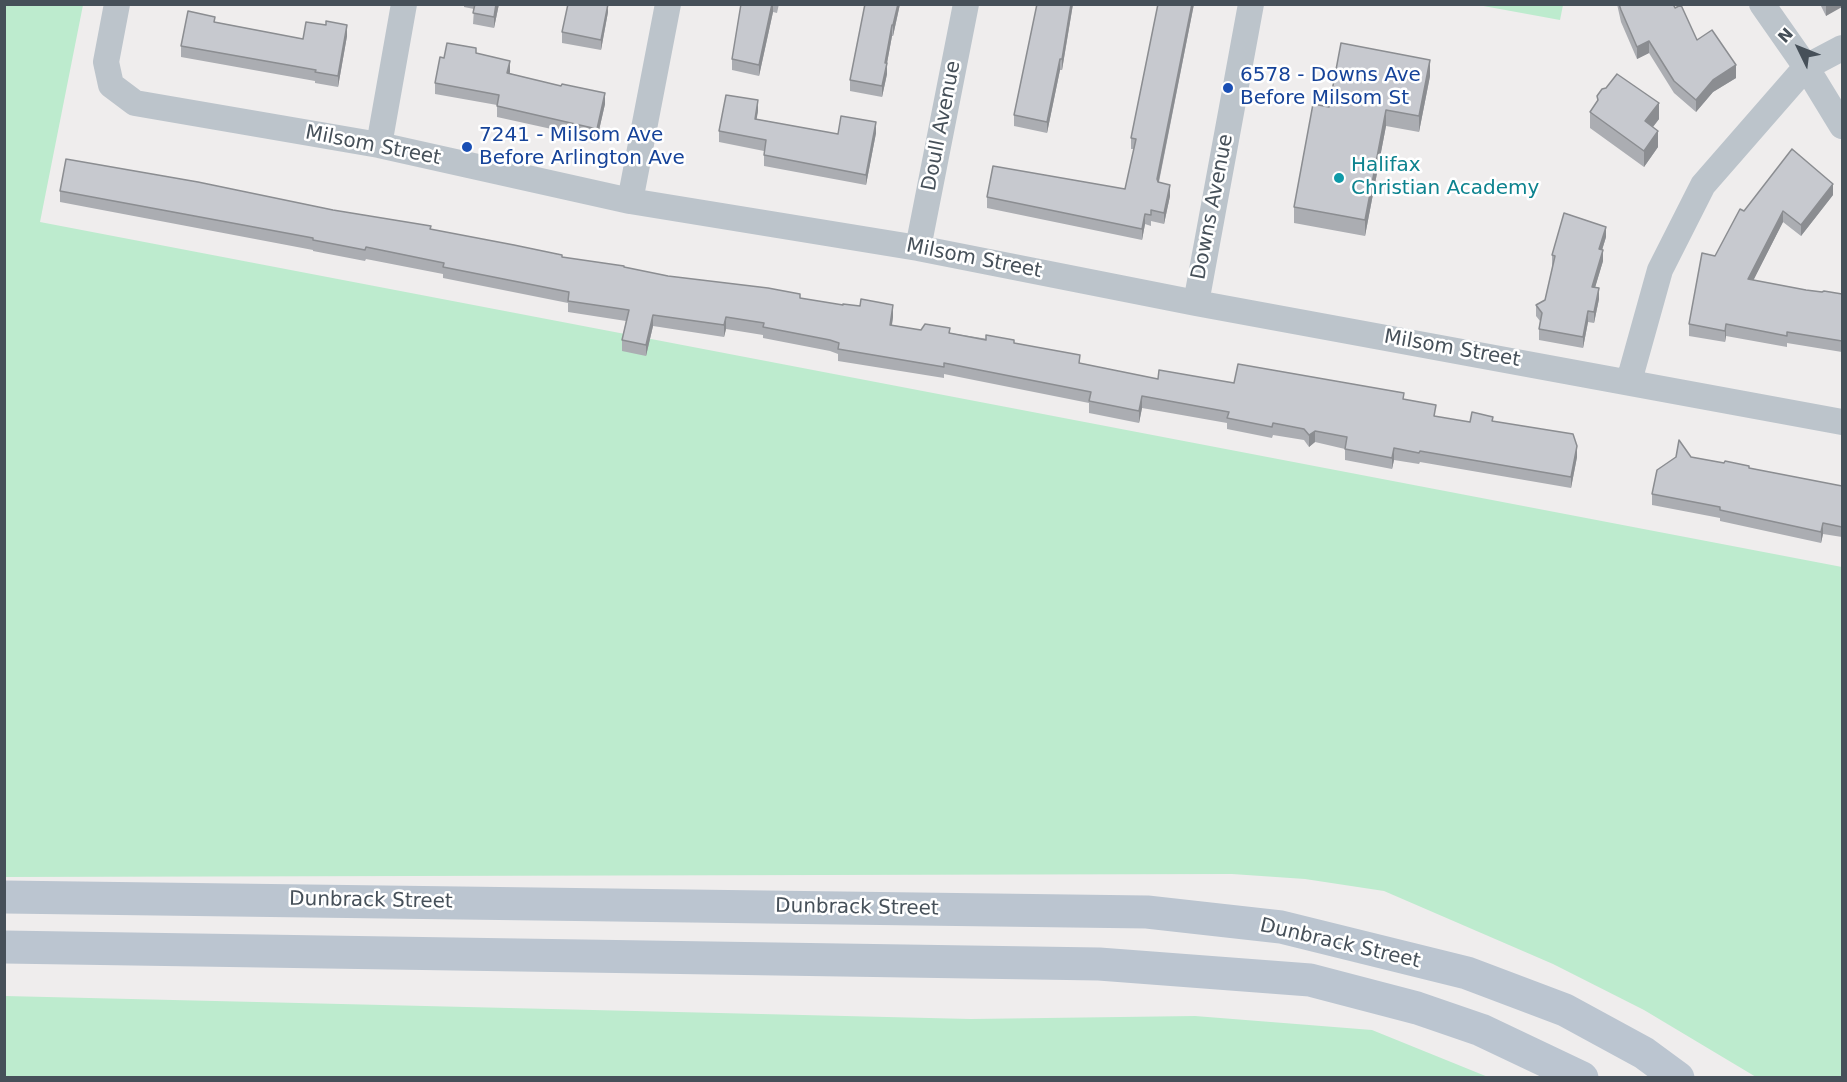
<!DOCTYPE html>
<html>
<head>
<meta charset="utf-8">
<style>
	body { margin:0 }
	#map { position:relative; width:1847px; height:1082px; overflow:hidden; background:#efeded; font-family:"DejaVu Sans",sans-serif }
	canvas { display:block }
	.frame { position:absolute; inset:0; border:6px solid #465059; pointer-events:none }
	.north { position:absolute; left:1769px; top:18px; width:60px; height:60px; -webkit-text-stroke:4px #fff; paint-order:stroke; rotate:313deg; font-size:16px; font-weight:700; line-height:24px; text-align:center; color:#465059 }
	.north::after { content:''; display:block; margin:auto; width:21px; height:27px; background:#465059; clip-path:polygon(50% 0,100% 100%,50% 72%,0 100%) }
</style>
</head>
<body>
<div id="map">
<canvas width="1847" height="1082"></canvas>
<div class="frame"></div>
<div class="north">N</div>
</div>
<script>
const c = document.querySelector('canvas').getContext('2d');
c.lineJoin = 'round';
function fill(path, color) { c.fillStyle = color; c.fill(path, 'evenodd'); }
const shape = rows => new Path2D(rows.map(r => 'M' + r).join(''));
function stroke(path, color, width, dash) { c.strokeStyle = color; c.lineWidth = width; c.lineCap = dash ? 'butt' : 'round'; c.setLineDash(dash || []); c.stroke(path); }
function drawText(font, color, halo, rows, align = 'center') {
  c.font = font + ' "DejaVu Sans",sans-serif'; c.lineWidth = 5; c.setLineDash([]); c.textBaseline = 'middle'; c.strokeStyle = halo; c.fillStyle = color; for (const [text, x, y, turn = 0] of rows) {
    c.save(); c.translate(x, y); c.rotate((+turn || 0) * Math.PI / 180); c.textAlign = isNaN(turn) ? turn : align; if (halo) c.strokeText(text, 0, 0); c.fillText(text, 0, 0); c.restore();
  }
}
fill(shape([
	[5,5,83,5,40,222,1842,567,1842,1077,1756,1077,1644,1010,1553,964,1384,891,1305,879,1232,874,5,877],
	[1478,5,1563,5,1560,20],
	[5,996,971,1019,1195,1016,1372,1030,1488,1077,5,1077]
]), '#bdebce');
stroke(shape([
	[117,4,106,62,111,85,135,103,379,145,630,201,918,248,1196,303,1842,422],
	[1762,4,1806,67,1842,126],
	[379,145,404,4],
	[630,201,668,4],
	[918,248,966,4],
	[1196,303,1251,4],
	[1629,381,1660,270,1703,185,1806,67,1842,48]
]), '#bcc4cb', 26);
stroke(shape([
	[4,897,1147,912,1281,927,1467,973,1565,1010,1644,1053,1678,1078],
	[4,947,1099,964,1310,980,1417,1008,1481,1030,1582,1078]
]), '#bbc5d0', 33);
fill(shape([
	[464,4,499,4,494,28,473,24,474,9,464,7],
	[608,4,608,12,601,50,562,43,562,32],
	[741,4,779,4,777,13,773,12,759,76,732,70,732,59],
	[900,4,893,36,892,36,887,63,887,74,882,97,850,91,850,80],
	[1037,4,1073,4,1062,70,1060,70,1047,133,1014,126,1014,115],
	[1158,4,1194,4,1159,182,1170,196,1164,224,1151,221,1151,226,1145,224,1142,240,987,208,987,197,1125,189,1134,149,1131,149,1131,138],
	[1617,4,1673,4,1697,40,1736,78,1713,92,1696,112,1674,93,1649,53,1637,59,1621,22],
	[1820,4,1842,4,1826,16],
	[215,22,303,39,347,36,338,87,315,83,315,81,181,57,181,46],
	[476,53,510,72,509,73,605,104,597,139,497,117,497,105,435,94,435,83,444,58],
	[1430,76,1419,132,1386,126,1365,236,1294,223,1294,207,1329,107],
	[1597,96,1659,119,1653,127,1658,147,1644,167,1590,128,1590,112,1597,102],
	[758,111,756,119,838,134,876,133,866,185,764,166,764,151,719,142,719,131],
	[60,191,431,230,562,257,668,276,800,298,893,317,892,325,921,330,950,333,1014,343,1080,364,1158,379,1234,383,1404,399,1436,417,1470,422,1493,421,1577,457,1571,488,1420,462,1419,464,1394,460,1392,469,1345,460,1345,449,1315,442,1309,447,1304,440,1273,435,1272,438,1227,429,1227,423,1142,408,1139,423,1089,413,1089,403,944,374,944,378,838,361,838,354,830,351,763,338,763,335,726,329,724,337,653,326,646,356,622,351,622,340,626,321,568,312,568,303,443,278,443,274,366,259,365,261,313,251,313,250,60,202],
	[1833,195,1801,236,1783,222,1753,280,1806,290,1842,294,1842,352,1787,343,1787,347,1726,336,1725,342,1689,336,1689,324,1715,256,1744,211],
	[1606,237,1602,250,1603,261,1595,287,1599,299,1594,323,1588,322,1583,348,1539,340,1539,329,1540,321,1536,316,1536,305,1545,300,1553,266,1552,266,1552,255],
	[1691,457,1842,486,1842,537,1823,534,1821,543,1720,521,1720,518,1652,505,1652,494]
]), '#abadb2');
fill(shape([
	[496,4,499,4,494,28,494,17],
	[608,4,608,12,601,50,601,40],
	[772,4,773,4,773,12,759,76,759,65],
	[898,4,900,4,893,36,893,25],
	[1071,4,1073,4,1062,70,1062,59],
	[1192,4,1194,4,1157,190,1157,179],
	[1826,4,1842,4,1842,7,1826,16],
	[347,25,347,36,338,87,338,76],
	[892,25,892,36,885,74,885,63],
	[1649,41,1649,53,1637,59,1637,47],
	[1060,59,1060,70,1047,133,1047,122],
	[1430,60,1430,76,1419,132,1419,116],
	[510,61,510,72,507,84,507,73],
	[887,63,887,74,882,97,882,86],
	[1736,65,1736,78,1713,92,1696,112,1696,100,1713,80],
	[605,93,605,104,597,139,597,129],
	[758,100,758,111,755,129,755,119],
	[1659,103,1659,119,1645,137,1645,121],
	[1386,110,1386,126,1365,236,1365,220],
	[876,122,876,133,866,185,866,175],
	[1658,131,1658,147,1644,167,1644,151],
	[1833,184,1833,195,1801,236,1801,225],
	[1170,185,1170,196,1164,224,1164,213],
	[1783,211,1783,222,1748,291,1748,279],
	[1145,214,1145,224,1142,240,1142,229],
	[1606,227,1606,237,1599,260,1599,249],
	[1603,250,1603,261,1592,298,1592,287],
	[1599,288,1599,299,1594,323,1594,312],
	[893,305,893,317,890,336,890,325],
	[1588,311,1588,322,1583,348,1583,337],
	[653,315,653,326,646,356,646,345],
	[726,317,726,329,724,337,724,325],
	[1726,324,1726,336,1725,342,1725,331],
	[1142,396,1142,408,1139,423,1139,411],
	[1315,431,1315,442,1309,447,1309,435],
	[1577,446,1577,457,1571,488,1571,477],
	[1394,448,1394,460,1392,469,1392,458],
	[1823,523,1823,534,1821,543,1821,532]
]), '#8b8d91');
const building = shape([
	[475,4,496,4,494,17,473,13,475,4],
	[568,4,608,4,601,40,562,32,568,4],
	[741,4,772,4,759,65,732,59,741,4],
	[865,4,898,4,893,25,892,25,885,63,887,63,882,86,850,80,865,4],
	[1037,4,1071,4,1062,59,1060,59,1047,122,1014,115,1037,4],
	[1158,4,1192,4,1157,179,1158,182,1170,185,1164,213,1151,210,1151,215,1145,214,1142,229,987,197,993,166,1125,189,1136,139,1131,138,1158,4],
	[1619,4,1673,4,1675,8,1681,5,1697,40,1712,30,1736,65,1713,80,1696,100,1674,81,1649,41,1637,47,1621,10,1619,4],
	[188,11,215,17,214,22,303,39,306,22,326,25,326,21,347,25,338,76,315,72,316,70,181,46,188,11],
	[447,43,476,48,476,53,510,61,507,73,561,86,562,84,605,93,597,129,497,106,499,95,435,83,440,57,444,58,447,43],
	[1341,43,1430,60,1419,116,1386,110,1365,220,1294,207,1313,104,1329,107,1341,43],
	[1617,74,1659,103,1645,121,1658,131,1644,151,1590,112,1598,100,1597,96,1602,89,1606,88,1617,74],
	[726,95,758,100,755,119,838,134,841,116,876,122,866,175,764,155,766,140,719,131,726,95],
	[1792,149,1833,184,1801,225,1783,211,1748,279,1806,290,1822,292,1824,291,1842,294,1842,341,1787,332,1787,336,1726,324,1725,331,1689,324,1702,253,1715,256,1740,209,1744,211,1792,149],
	[66,159,198,182,333,210,431,226,430,229,514,245,562,255,562,257,624,266,624,267,668,276,768,288,800,294,800,298,843,305,843,304,860,306,861,299,893,305,890,325,921,330,925,324,950,328,949,333,986,340,986,335,1014,340,1014,343,1080,355,1079,363,1158,379,1159,370,1234,383,1238,364,1404,393,1403,399,1436,405,1434,416,1470,422,1472,412,1493,417,1492,421,1573,434,1577,446,1571,477,1420,451,1419,453,1394,448,1392,458,1345,449,1347,437,1315,431,1309,435,1304,429,1273,423,1272,427,1227,418,1229,412,1142,396,1139,411,1089,401,1091,392,944,363,944,367,838,349,839,343,830,340,763,327,764,323,726,317,724,325,653,315,646,345,622,340,629,310,568,301,569,292,443,267,444,263,366,247,365,250,313,240,313,238,60,191,66,159],
	[1564,213,1606,227,1599,249,1603,250,1592,287,1599,288,1594,312,1588,311,1583,337,1539,329,1542,313,1536,305,1545,300,1555,256,1552,255,1564,213],
	[1679,440,1691,457,1724,463,1725,461,1749,466,1749,468,1842,486,1842,527,1823,523,1821,532,1720,510,1720,507,1652,494,1657,470,1676,457,1679,440]
]);
fill(building, '#c7c9cf');
stroke(building, '#8b8d91', 1.5);
for (const [x, y, r, color] of [
	[1228,88,6,"#1a4fb4"],
	[467,147,6,"#1a4fb4"],
	[1339,178,6,"#0f9aa8"]
]) { const dot = new Path2D(); dot.arc(x, y, r, 0, 2 * Math.PI); c.fillStyle = color; c.fill(dot); stroke(dot, '#fff', 2); }
drawText('20px', '#164399', '#fff', [
	["6578 - Downs Ave",1240,76],
	["Before Milsom St",1240,99],
	["7241 - Milsom Ave",479,136],
	["Before Arlington Ave",479,159]
], 'left');
drawText('20px', '#465059', '#fff', [
	["Doull Avenue",942,126,-79],
	["Milsom Street",373,146,11],
	["Downs Avenue",1213,207,-79],
	["Milsom Street",974,259,11],
	["Milsom Street",1452,349,10],
	["Dunbrack Street",371,901,1],
	["Dunbrack Street",857,908,1],
	["Dunbrack Street",1340,944,13]
]);
drawText('20px', '#0d838f', '#fff', [
	["Halifax",1351,166],
	["Christian Academy",1351,189]
], 'left');
</script>
</body>
</html>
